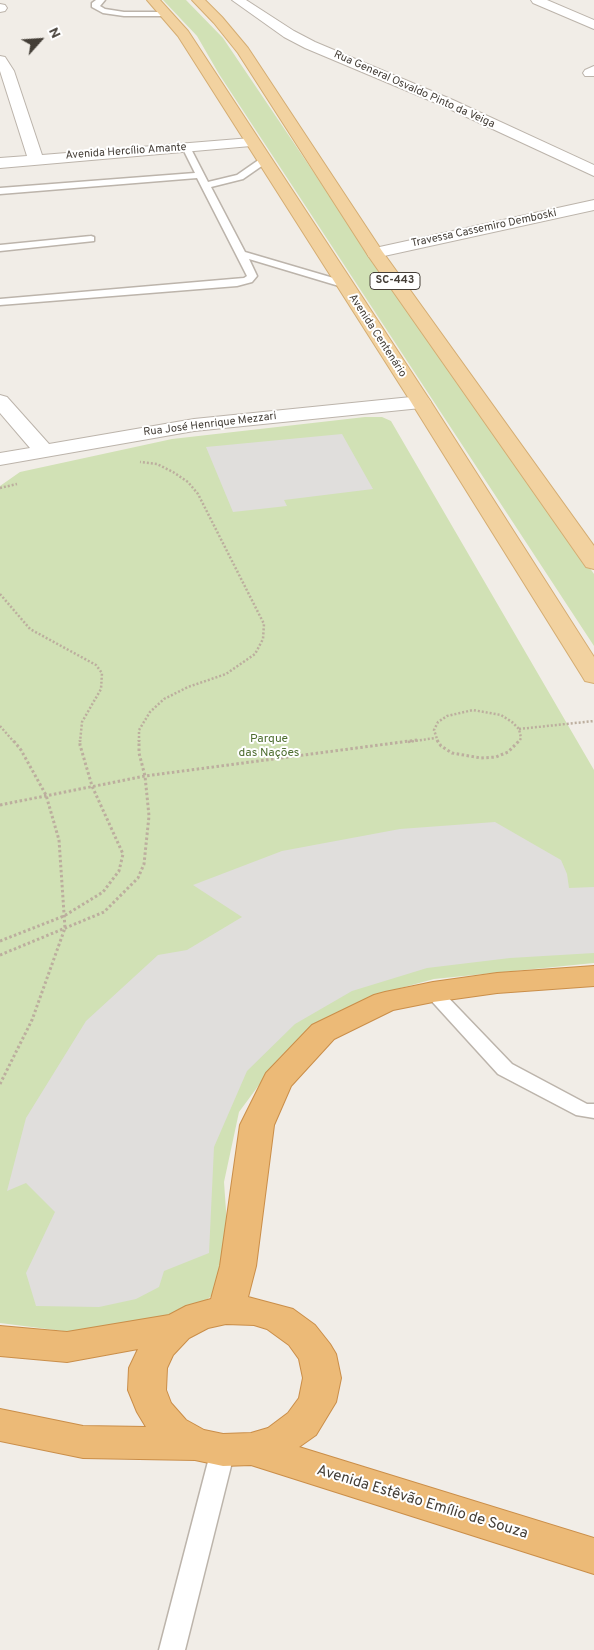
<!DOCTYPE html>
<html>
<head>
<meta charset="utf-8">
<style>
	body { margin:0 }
	#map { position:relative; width:594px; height:1650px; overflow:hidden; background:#f1ede7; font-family:Overpass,sans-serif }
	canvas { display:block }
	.north { position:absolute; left:15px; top:15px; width:50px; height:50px; -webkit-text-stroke:4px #fff; paint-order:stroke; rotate:64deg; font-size:14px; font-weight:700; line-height:20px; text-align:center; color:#443e37 }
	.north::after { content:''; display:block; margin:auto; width:18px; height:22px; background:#443e37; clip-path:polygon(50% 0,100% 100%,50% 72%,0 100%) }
</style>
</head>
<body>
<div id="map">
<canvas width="594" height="1650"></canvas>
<div class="north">N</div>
</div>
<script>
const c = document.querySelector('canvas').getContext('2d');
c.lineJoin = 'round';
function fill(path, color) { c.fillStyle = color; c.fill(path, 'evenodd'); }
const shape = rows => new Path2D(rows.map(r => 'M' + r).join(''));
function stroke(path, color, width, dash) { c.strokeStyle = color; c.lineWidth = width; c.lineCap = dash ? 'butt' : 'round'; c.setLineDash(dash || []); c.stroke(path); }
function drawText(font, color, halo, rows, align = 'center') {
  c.font = font + ' Overpass,sans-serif'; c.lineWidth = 4; c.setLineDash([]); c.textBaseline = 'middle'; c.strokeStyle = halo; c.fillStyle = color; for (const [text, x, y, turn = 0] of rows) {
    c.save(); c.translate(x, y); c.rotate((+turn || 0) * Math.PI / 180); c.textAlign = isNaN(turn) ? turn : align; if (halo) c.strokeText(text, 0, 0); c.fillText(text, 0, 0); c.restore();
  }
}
fill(shape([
	[163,0,186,0,223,38,331,198,594,574,594,646,219,74,197,36],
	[365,417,382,417,391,421,594,770,594,963,434,979,375,995,312,1026,279,1058,239,1112,224,1182,229,1253,214,1294,178,1322,71,1332,0,1323,0,486,20,472,172,439]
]), '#d1e1b5');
fill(shape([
	[342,434,373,489,284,500,287,506,233,512,206,447],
	[495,822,561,860,567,874,569,888,594,887,594,953,510,958,427,968,352,991,295,1024,247,1071,214,1147,209,1253,164,1271,159,1287,136,1299,99,1307,36,1306,26,1273,55,1212,26,1183,7,1191,26,1118,86,1021,158,955,187,950,242,917,193,885,282,851,400,829]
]), '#e0dedc');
const lane = shape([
	[96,0,105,0,100,6,105,9,124,12,167,12,171,14,167,16,124,16,103,13,92,7,92,3,96,0],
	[186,144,190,147,208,182,237,175,260,159,266,159,266,163,243,179,211,187,245,252,347,282,348,284,347,286,339,286,249,259,257,276,252,282,237,286,0,305,0,299,244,278,247,276,197,178,0,194,0,188,195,173,182,147,186,144],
	[91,236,94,237,94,241,0,251,0,245,91,236],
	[433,986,439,988,512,1064,587,1104,594,1104,594,1118,576,1115,498,1074,427,996,424,992,427,988,433,986],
	[223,1440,231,1443,235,1450,185,1650,159,1650,211,1450,215,1443,223,1440]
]);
const street = shape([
	[232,0,246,0,294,31,315,42,453,100,594,165,594,176,443,106,305,48,284,37,232,0],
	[531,0,547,0,594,20,594,29,533,3,531,0],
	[0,4,5,5,7,8,5,11,0,12,0,4],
	[0,56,5,57,14,71,42,155,251,138,256,139,258,142,256,145,251,146,0,168,0,158,27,156,0,71,0,56],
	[594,66,594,76,585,76,583,73,585,70,594,66],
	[594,200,594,210,375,258,369,257,367,253,369,249,375,248,594,200],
	[0,395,7,397,49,444,194,419,421,396,428,398,431,402,428,406,421,408,194,431,0,465,0,453,30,448,0,413,0,395]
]);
const primary = shape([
	[147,0,160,0,188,31,431,402,594,657,594,683,585,681,582,676,411,402,178,36,147,0],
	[192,0,205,0,222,17,248,48,382,251,594,546,594,569,586,567,369,257,238,53,214,23,192,0]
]);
const highway = shape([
	[594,966,594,986,497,993,433,1002,393,1010,334,1039,291,1086,274,1125,256,1266,248,1297,293,1309,315,1325,330,1344,336,1354,341,1378,336,1402,316,1435,299,1447,594,1538,594,1574,251,1465,223,1466,195,1460,83,1458,0,1441,0,1409,83,1426,146,1427,137,1412,128,1390,129,1368,138,1349,67,1362,0,1356,0,1326,67,1332,169,1315,186,1306,211,1299,220,1266,240,1125,266,1073,312,1025,374,995,385,992,433,982,497,973,594,966],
	[226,1324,254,1325,267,1329,289,1345,299,1359,303,1378,299,1398,288,1413,268,1428,251,1433,223,1434,204,1430,186,1420,171,1403,166,1390,167,1368,173,1355,189,1338,208,1328,226,1324]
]);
stroke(lane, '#bcb4ab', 3);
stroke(street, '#bcb4ab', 2);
stroke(primary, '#d5ad72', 2);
stroke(highway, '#ca8e49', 2);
stroke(shape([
	[0,488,17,484],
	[0,594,30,629,96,665,102,673,101,689,82,722,80,742],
	[0,726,14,742],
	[519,729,594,721],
	[139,742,139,730,150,712,164,699,188,687,226,674,255,654,263,639,264,624,198,494,188,482,173,472,157,464,140,462],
	[408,742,435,738],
	[438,742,434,730,438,722,447,716,473,710,501,715,512,722,519,729,521,738,519,742]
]), '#bcae9e', 2.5, [2, 2]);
stroke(shape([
	[437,740,441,746,452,753,481,758,496,757,508,752,520,740],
	[0,805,145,776,417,740],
	[0,941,64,916,103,892,119,871,123,854,92,786,80,745,80,740],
	[0,955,104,912,138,878,144,864,149,816,145,776,139,753,139,740],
	[0,1084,32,1020,65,928,59,840,46,795,21,750,13,740]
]), '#bcae9e', 3, [2.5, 2.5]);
fill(lane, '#fff');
fill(street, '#fff');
fill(primary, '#f2d2a0');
fill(highway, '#ecba77');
drawText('11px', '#443e37', '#fff', [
	["Rua General Osvaldo Pinto da Veiga",414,90,24],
	["Avenida Hercílio Amante",126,152,-4],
	["Travessa Cassemiro Demboski",484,229,-12],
	["Avenida Centenário",377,336,57],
	["Rua José Henrique Mezzari",210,425,-7]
]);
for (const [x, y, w] of [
	[395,281,50]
]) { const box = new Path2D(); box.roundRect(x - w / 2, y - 8.5, w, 17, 4); c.fillStyle = '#fff'; c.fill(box); stroke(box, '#443e37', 1); }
drawText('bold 11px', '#443e37', null, [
	["SC-443",395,281]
]);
drawText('12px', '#4f6e31', '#fff', [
	["Parque",269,740],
	["das Nações",269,754]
]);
drawText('15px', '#443e37', '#fff', [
	["Avenida Estêvão Emílio de Souza",422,1503,17]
]);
</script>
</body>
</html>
